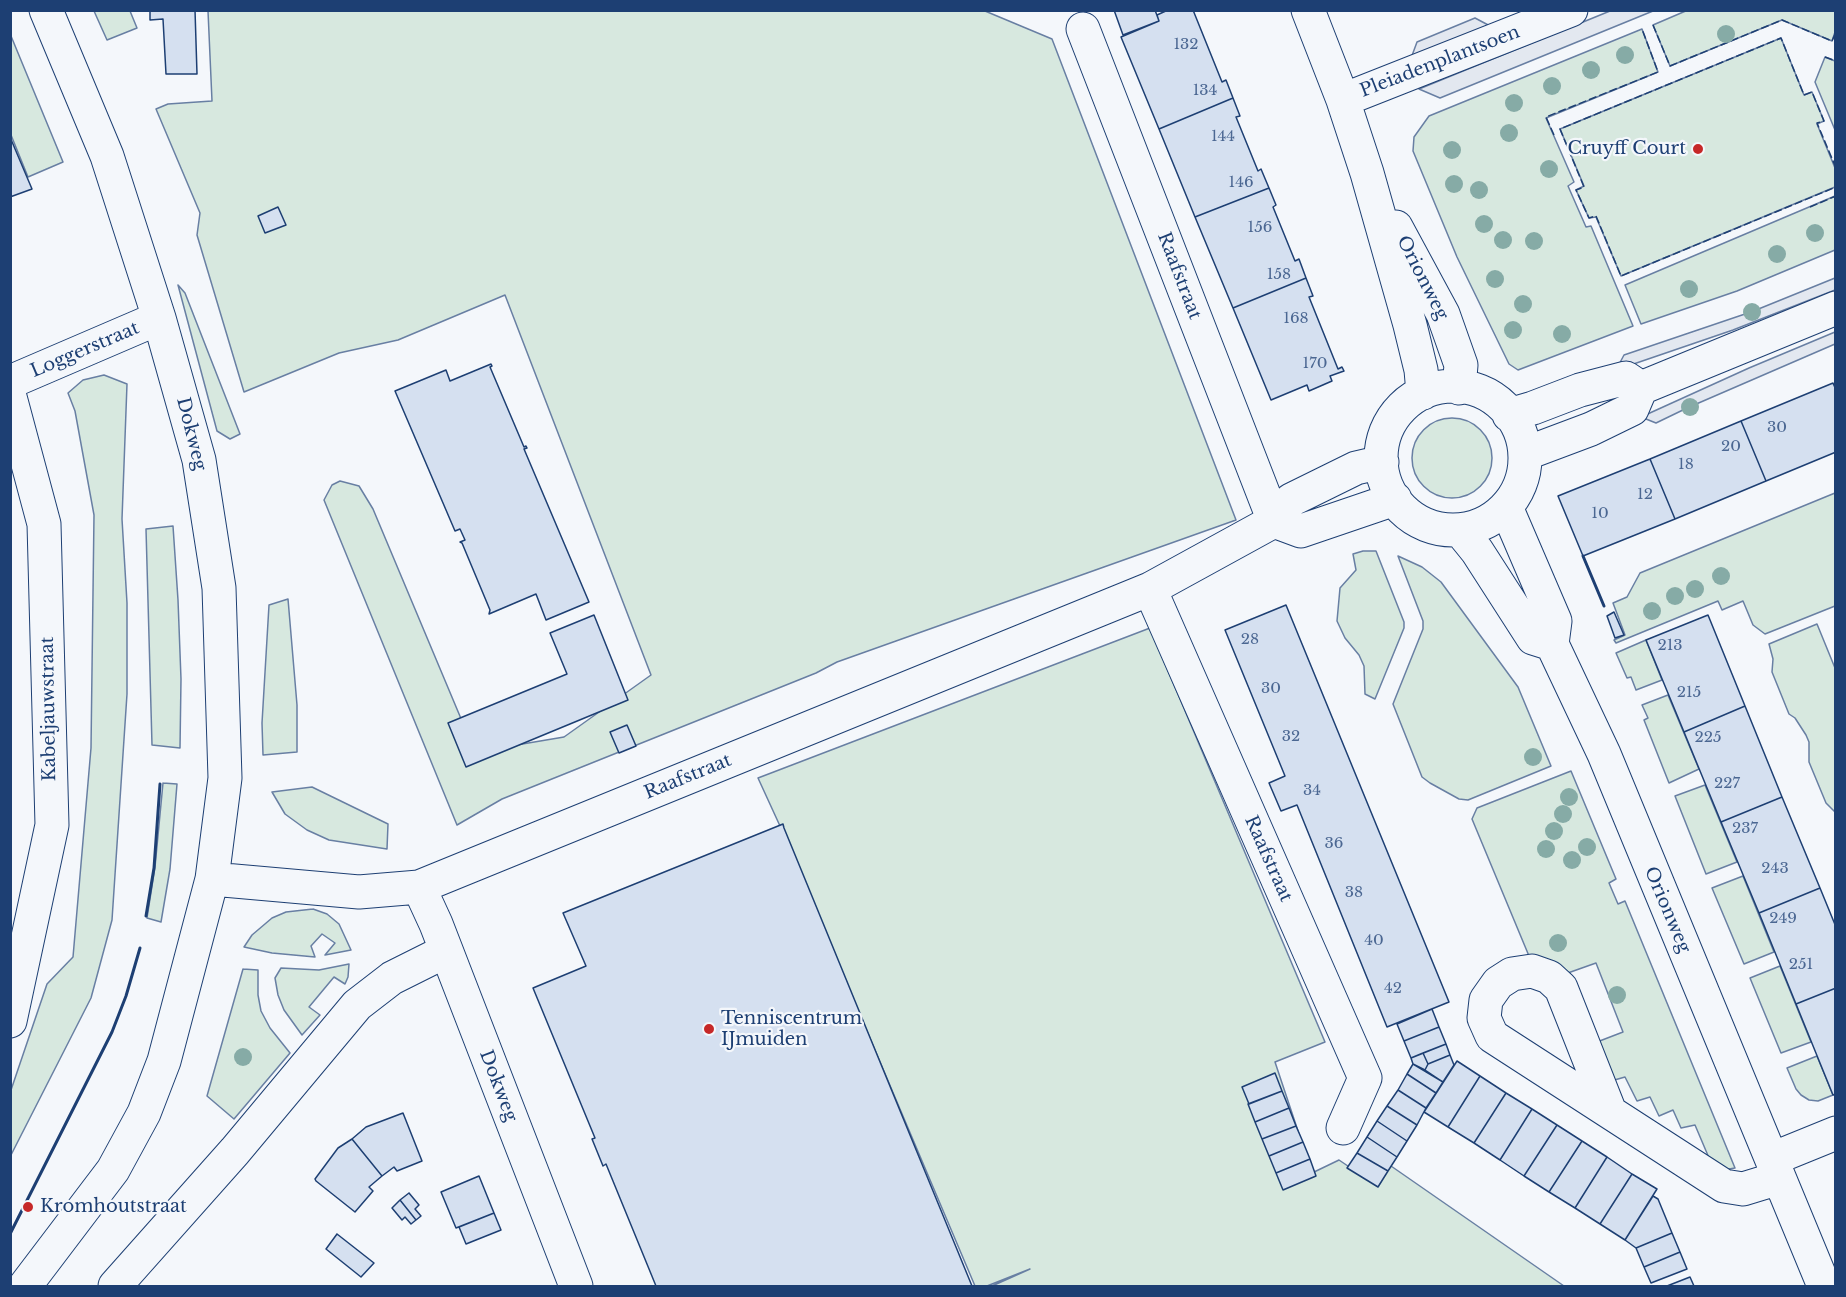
<!DOCTYPE html>
<html>
<head>
<meta charset="utf-8">
<style>
	body { margin:0 }
	#map { position:relative; width:1846px; height:1297px; overflow:hidden; background:#f4f7fb; font-family:"Libre Baskerville",serif }
	canvas { display:block }
	.frame { position:absolute; inset:0; border:12px solid #1d3f73; pointer-events:none }
</style>
</head>
<body>
<div id="map">
<canvas width="1846" height="1297"></canvas>
<div class="frame"></div>
</div>
<script>
const c = document.querySelector('canvas').getContext('2d');
c.lineJoin = 'round';
function fill(path, color) { c.fillStyle = color; c.fill(path, 'evenodd'); }
const shape = rows => new Path2D(rows.map(r => 'M' + r).join(''));
function stroke(path, color, width, dash) { c.strokeStyle = color; c.lineWidth = width; c.lineCap = dash ? 'butt' : 'round'; c.setLineDash(dash || []); c.stroke(path); }
function drawText(font, color, halo, rows, align = 'center') {
  c.font = font + ' "Libre Baskerville",serif'; c.lineWidth = 4.5; c.setLineDash([]); c.textBaseline = 'middle'; c.strokeStyle = halo; c.fillStyle = color; for (const [text, x, y, turn = 0] of rows) {
    c.save(); c.translate(x, y); c.rotate((+turn || 0) * Math.PI / 180); c.textAlign = isNaN(turn) ? turn : align; if (halo) c.strokeText(text, 0, 0); c.fillText(text, 0, 0); c.restore();
  }
}
const green = shape([
	[1688,10,1835,11,1835,32,1832,41,1782,20,1670,66,1653,25,1688,10],
	[94,11,130,11,137,28,107,40,94,11],
	[208,11,985,11,1052,39,1236,520,837,662,816,673,502,799,457,825,324,500,332,485,340,481,359,486,373,509,475,752,564,737,651,675,505,295,398,340,339,353,244,392,197,235,200,213,156,109,168,104,212,101,208,11],
	[1642,29,1658,72,1546,118,1574,182,1568,186,1586,227,1591,226,1633,326,1518,370,1509,364,1457,257,1413,151,1414,137,1429,116,1642,29],
	[11,36,63,162,28,177,11,135,11,36],
	[1781,38,1804,95,1812,92,1824,121,1817,124,1835,168,1835,187,1621,276,1596,217,1589,218,1576,190,1584,186,1560,129,1781,38],
	[1825,57,1835,61,1835,130,1815,82,1825,57],
	[1835,196,1835,250,1737,291,1641,324,1625,285,1835,196],
	[178,285,185,293,240,434,230,439,217,431,178,285],
	[104,375,127,384,122,519,127,603,127,694,112,920,91,998,11,1155,11,1090,47,984,73,957,91,748,94,515,75,411,68,393,83,380,104,375],
	'1412 458a40 40 0 1 1 80 0a40 40 0 1 1-80 0Z',
	[1835,493,1835,606,1765,634,1753,625,1743,601,1722,610,1718,601,1616,643,1614,640,1625,635,1613,603,1627,597,1640,573,1835,493],
	[173,526,178,600,181,679,180,748,152,745,146,529,173,526],
	[1363,551,1376,551,1404,622,1404,628,1375,699,1365,694,1364,666,1359,655,1345,638,1337,621,1340,588,1356,570,1353,554,1363,551],
	[1398,556,1422,567,1441,582,1518,687,1551,766,1468,800,1459,799,1430,783,1422,777,1393,704,1423,629,1423,621,1398,556],
	[288,599,297,705,297,752,263,755,262,723,269,605,288,599],
	[1817,624,1835,668,1835,812,1826,803,1809,762,1809,742,1806,735,1795,718,1789,714,1772,672,1773,659,1769,644,1817,624],
	[1150,628,1325,1042,1275,1062,1312,1173,1339,1160,1376,1185,1391,1166,1564,1286,992,1286,1030,1269,987,1286,975,1286,780,826,758,778,1150,628],
	[1646,640,1662,680,1636,690,1631,677,1627,678,1616,653,1646,640],
	[1668,695,1699,769,1669,783,1644,720,1648,718,1642,705,1668,695],
	[1571,771,1616,879,1609,883,1618,904,1625,901,1735,1168,1723,1170,1712,1165,1695,1125,1681,1128,1673,1110,1659,1116,1650,1097,1637,1101,1625,1077,1611,1081,1597,1042,1623,1032,1596,963,1565,974,1529,956,1472,819,1477,808,1571,771],
	[163,783,177,784,170,869,161,922,147,918,155,867,163,783],
	[1705,785,1737,862,1706,874,1675,796,1705,785],
	[312,787,388,824,387,849,329,840,307,830,285,814,272,792,312,787],
	[1743,876,1774,952,1744,964,1712,888,1743,876],
	[313,909,327,914,339,924,351,950,325,955,335,943,322,934,311,946,315,957,272,953,244,947,252,935,272,918,286,912,313,909],
	[349,964,348,977,345,984,334,977,309,1007,320,1015,302,1035,284,1010,278,995,275,978,281,968,319,970,349,964],
	[1780,966,1811,1042,1781,1053,1750,978,1780,966],
	[243,969,258,970,258,995,261,1011,270,1028,290,1053,234,1119,207,1096,243,969],
	[1817,1056,1833,1095,1818,1101,1809,1100,1801,1095,1796,1089,1787,1068,1817,1056]
]);
fill(green, '#d7e8df');
stroke(green, '#687fa3', 1.5);
const parking = shape([
	[1610,11,1653,11,1440,98,1419,89,1610,11],
	[1475,18,1492,27,1410,61,1417,42,1475,18],
	[1835,278,1835,290,1733,330,1616,370,1624,355,1745,314,1749,316,1754,315,1756,310,1835,278],
	[1835,332,1835,344,1694,405,1690,403,1687,405,1685,409,1656,423,1641,417,1749,368,1835,332]
]);
fill(parking, '#e3e8f0');
stroke(parking, '#687fa3', 1.5);
const building = shape([
	[150,10,195,10,197,74,166,74,163,19,150,20,150,10],
	[1114,10,1155,10,1159,21,1123,35,1114,10],
	[1168,10,1193,10,1222,82,1226,80,1233,98,1159,129,1121,37,1159,21,1157,15,1168,10],
	[1233,98,1240,116,1236,117,1258,171,1261,169,1269,188,1195,217,1159,129,1233,98],
	[10,137,32,189,10,197,10,137],
	[1269,188,1276,205,1273,207,1295,261,1299,259,1306,278,1233,308,1195,217,1269,188],
	[278,207,286,225,265,233,258,216,278,207],
	[1306,278,1313,296,1309,297,1338,369,1342,367,1344,371,1330,376,1332,381,1309,391,1307,385,1271,400,1233,308,1306,278],
	[491,364,492,366,490,367,524,447,526,446,527,448,524,449,589,602,546,620,536,594,489,614,490,610,462,543,460,542,465,540,460,529,455,531,395,391,446,370,450,381,491,364],
	[1833,383,1836,390,1836,452,1766,481,1741,421,1833,383],
	[1741,421,1766,481,1675,519,1650,459,1741,421],
	[1650,459,1675,519,1583,556,1558,496,1650,459],
	[1286,605,1449,1002,1387,1027,1297,805,1281,811,1269,783,1285,776,1225,630,1286,605],
	[1614,612,1624,635,1615,638,1607,616,1614,612],
	[594,615,628,700,466,767,448,723,567,674,550,633,594,615],
	[1708,615,1745,706,1684,732,1646,640,1708,615],
	[1745,706,1782,797,1721,822,1684,732,1745,706],
	[627,725,636,746,619,753,610,732,627,725],
	[1782,797,1820,888,1759,913,1721,822,1782,797],
	[783,824,784,828,972,1286,656,1286,606,1164,603,1166,592,1139,595,1138,533,988,586,966,563,913,783,824],
	[1820,888,1836,927,1836,988,1796,1004,1759,913,1820,888],
	[1836,988,1836,1094,1833,1095,1796,1004,1836,988],
	[1432,1009,1439,1027,1404,1041,1397,1024,1432,1009],
	[1439,1027,1446,1044,1411,1058,1404,1041,1439,1027],
	[1446,1044,1450,1055,1428,1064,1423,1053,1446,1044],
	[1423,1053,1428,1064,1425,1070,1413,1064,1411,1058,1423,1053],
	[1450,1055,1454,1065,1443,1082,1425,1070,1428,1064,1450,1055],
	[1457,1061,1480,1076,1448,1127,1424,1112,1457,1061],
	[1413,1064,1443,1082,1436,1093,1407,1074,1413,1064],
	[1275,1073,1282,1091,1249,1104,1242,1087,1275,1073],
	[1407,1074,1436,1093,1426,1108,1398,1090,1407,1074],
	[1480,1076,1506,1093,1474,1143,1448,1127,1480,1076],
	[1398,1090,1426,1108,1417,1125,1387,1106,1398,1090],
	[1282,1091,1289,1108,1255,1122,1248,1104,1282,1091],
	[1506,1093,1532,1109,1500,1160,1474,1143,1506,1093],
	[1387,1106,1417,1125,1407,1141,1377,1121,1387,1106],
	[1289,1108,1296,1126,1262,1139,1255,1122,1289,1108],
	[1532,1109,1557,1125,1524,1176,1500,1160,1532,1109],
	[403,1113,422,1161,397,1171,394,1167,382,1176,352,1139,366,1127,403,1113],
	[1377,1121,1407,1141,1397,1157,1367,1137,1377,1121],
	[1557,1125,1582,1141,1549,1192,1524,1176,1557,1125],
	[1296,1126,1303,1142,1269,1156,1262,1139,1296,1126],
	[1367,1137,1397,1157,1388,1171,1357,1153,1367,1137],
	[352,1139,382,1176,369,1187,373,1191,355,1212,316,1181,315,1179,338,1148,352,1139],
	[1582,1141,1607,1157,1575,1208,1549,1192,1582,1141],
	[1303,1142,1310,1159,1276,1173,1269,1156,1303,1142],
	[1357,1153,1388,1171,1378,1187,1347,1168,1357,1153],
	[1607,1157,1632,1174,1600,1224,1575,1208,1607,1157],
	[1310,1159,1316,1176,1283,1190,1276,1173,1310,1159],
	[1632,1174,1657,1189,1625,1240,1600,1224,1632,1174],
	[479,1176,494,1213,456,1228,441,1192,479,1176],
	[409,1193,419,1205,415,1209,421,1216,416,1220,400,1200,409,1193],
	[1653,1196,1658,1199,1672,1233,1636,1248,1625,1240,1653,1196],
	[400,1200,416,1220,411,1224,405,1217,402,1220,392,1208,400,1200],
	[494,1213,501,1230,466,1244,459,1227,494,1213],
	[1672,1233,1680,1252,1644,1267,1636,1248,1672,1233],
	[337,1234,374,1263,361,1277,326,1249,337,1234],
	[1680,1252,1687,1269,1651,1283,1644,1267,1680,1252],
	[1690,1277,1694,1286,1667,1286,1690,1277]
]);
fill(building, '#d5e0f0');
stroke(building, '#1d3f73', 1.5);
const minor = shape([
	[1308,10,1343,100,1367,173,1410,325,1421,370,1423,393],
	[1083,29,1274,521,1301,531,1395,499],
	[1343,100,1571,10],
	[1396,227,1443,314,1461,365,1459,388],
	[10,382,159,318],
	'1381 458a72 72 0 1 1 144 0a72 72 0 1 1-144 0Z',
	[10,397,44,524,52,825,10,1021],
	[1509,415,1533,408,1580,390,1626,378,1641,388],
	[1527,453,1591,429,1632,409,1641,388,1836,308],
	[1506,507,1555,621,1552,644,1604,754,1824,1286],
	[1460,530,1477,551,1533,638,1552,644],
	[1150,589,1365,1078,1343,1128],
	[212,879,359,892,419,887,1150,589,1274,521,1291,500,1356,468,1382,462],
	[419,887,436,924,576,1286],
	[1610,1112,1561,988,1549,977,1532,971,1512,974,1498,983,1486,1000,1484,1018,1492,1036,1724,1186,1743,1189,1779,1178],
	[1772,1159,1836,1133],
	[25,1286,113,1170,144,1113,164,1061,212,879,225,778,219,588,199,460,159,318,107,156,46,10],
	[115,1286,235,1151,357,1005,392,978,446,951]
]);
stroke(minor, '#1d3f73', 35);
stroke(minor, '#f4f7fb', 33);
stroke(shape([
	[1653,25,1670,66,1782,20,1832,41,1836,32],
	[1825,57,1836,61],
	[1554,135,1546,117,1658,72,1642,29],
	[1836,168,1817,123,1824,121,1812,92,1804,95,1781,38,1560,129,1584,187,1576,190,1589,218,1596,216,1621,276,1836,187],
	[1810,207,1836,196]
]), '#1d3f73', 1.5, [8, 3]);
stroke(shape([
	[1583,556,1604,606],
	[146,916,154,868,160,784],
	[10,1234,112,1032,126,996,140,948]
]), '#1d3f73', 3);
c.fillStyle = '#86aba6';
for (const [x, y] of [
	[1726,34],
	[1625,55],
	[1591,70],
	[1552,86],
	[1514,103],
	[1509,133],
	[1452,150],
	[1549,169],
	[1454,184],
	[1479,190],
	[1484,224],
	[1815,233],
	[1503,240],
	[1534,241],
	[1777,254],
	[1495,279],
	[1689,289],
	[1523,304],
	[1752,312],
	[1513,330],
	[1562,334],
	[1690,407],
	[1721,576],
	[1695,589],
	[1675,596],
	[1652,611],
	[1533,757],
	[1569,797],
	[1563,814],
	[1554,831],
	[1587,847],
	[1546,849],
	[1572,860],
	[1558,943],
	[1617,995],
	[243,1057]
]) { c.beginPath(); c.arc(x, y, 9, 0, 2 * Math.PI); c.fill(); }
for (const [x, y, r, color] of [
	[1698,149,6,"#c62828"],
	[709,1029,6,"#c62828"],
	[28,1207,6,"#c62828"]
]) { const dot = new Path2D(); dot.arc(x, y, r, 0, 2 * Math.PI); c.fillStyle = color; c.fill(dot); stroke(dot, '#f4f7fb', 2); }
drawText('15px', '#4b6792', null, [
	["132",1186,45],
	["134",1205,91],
	["144",1223,137],
	["146",1241,183],
	["156",1260,228],
	["158",1279,275],
	["168",1296,319],
	["170",1315,364],
	["30",1777,428],
	["20",1731,447],
	["18",1686,465],
	["12",1645,495],
	["10",1600,514],
	["28",1250,640],
	["213",1670,646],
	["30",1271,689],
	["215",1689,693],
	["32",1291,737],
	["225",1708,738],
	["227",1727,784],
	["34",1312,791],
	["237",1745,829],
	["36",1334,844],
	["243",1775,869],
	["38",1354,893],
	["249",1783,919],
	["40",1374,941],
	["251",1801,965],
	["42",1393,989]
]);
drawText('18px', '#1d3f73', '#f4f7fb', [
	["Pleiadenplantsoen",1440,62,-21],
	["Raafstraat",1179,276,69],
	["Orionweg",1422,278,63],
	["Loggerstraat",85,350,-23],
	["Dokweg",191,434,76],
	["Kabeljauwstraat",49,709,-91],
	["Raafstraat",688,777,-22],
	["Raafstraat",1268,859,66],
	["Orionweg",1667,910,67],
	["Dokweg",498,1086,69]
]);
drawText('18px', '#1d3f73', '#f4f7fb', [
	["Cruyff Court",1686,149,"right"],
	["Tenniscentrum",721,1019],
	["IJmuiden",721,1040],
	["Kromhoutstraat",40,1207]
], 'left');
</script>
</body>
</html>
